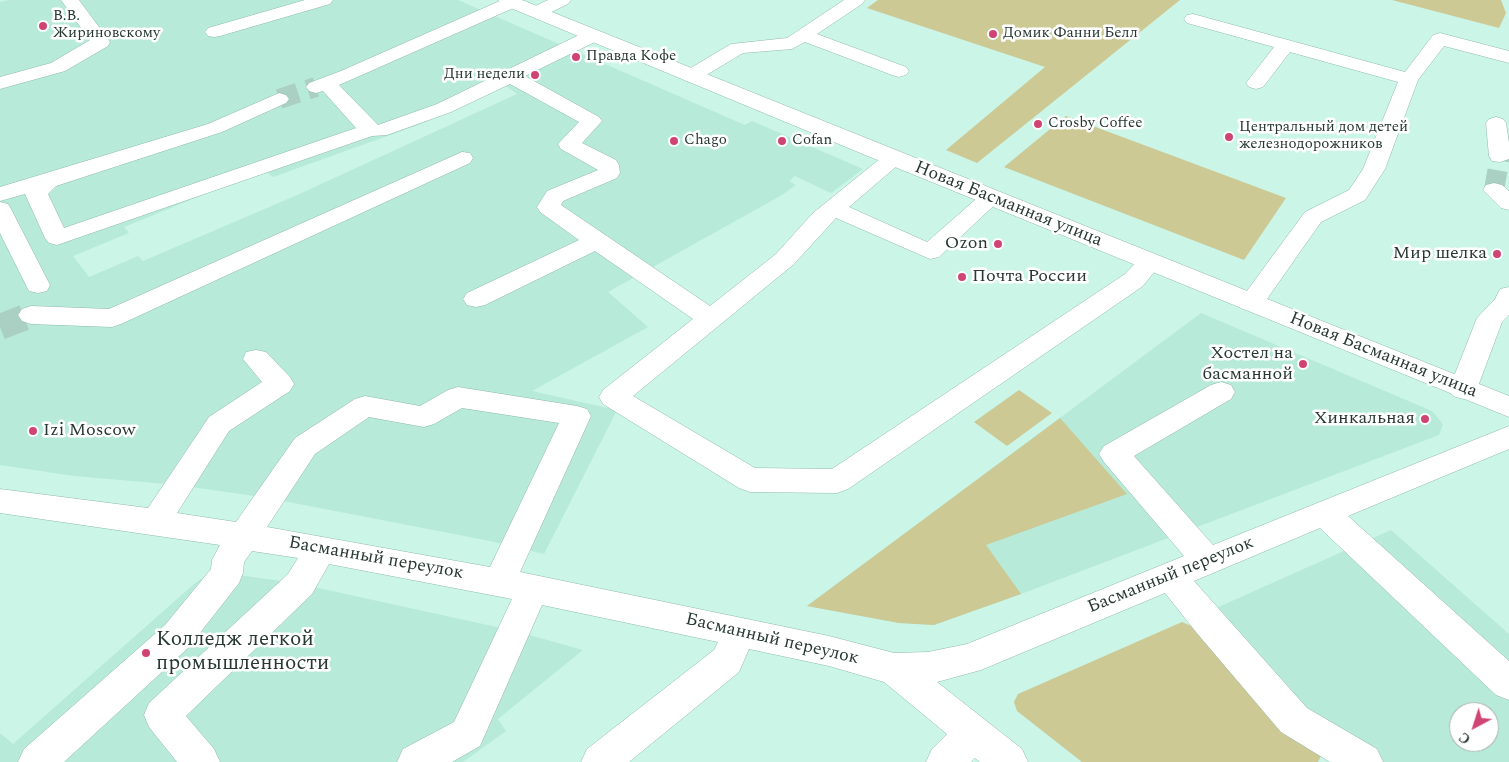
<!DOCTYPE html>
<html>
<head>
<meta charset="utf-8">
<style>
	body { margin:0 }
	#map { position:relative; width:1509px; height:762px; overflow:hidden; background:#cbf5e7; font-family:Spectral,serif }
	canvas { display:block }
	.north { position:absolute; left:1449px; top:702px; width:50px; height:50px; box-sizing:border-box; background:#fff; border:1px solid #a9afad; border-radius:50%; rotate:220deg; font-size:14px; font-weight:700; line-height:20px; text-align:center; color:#283833 }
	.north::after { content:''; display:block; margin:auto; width:18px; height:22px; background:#d04474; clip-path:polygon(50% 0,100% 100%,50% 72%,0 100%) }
</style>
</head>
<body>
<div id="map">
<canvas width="1509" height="762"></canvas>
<div class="north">С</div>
</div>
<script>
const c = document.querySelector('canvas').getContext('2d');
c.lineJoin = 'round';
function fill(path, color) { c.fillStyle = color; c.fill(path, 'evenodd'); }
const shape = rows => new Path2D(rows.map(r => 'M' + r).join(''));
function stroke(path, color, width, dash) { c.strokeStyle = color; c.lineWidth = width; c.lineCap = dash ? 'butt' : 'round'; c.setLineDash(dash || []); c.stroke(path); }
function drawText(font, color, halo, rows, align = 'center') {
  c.font = font + ' Spectral,serif'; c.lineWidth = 5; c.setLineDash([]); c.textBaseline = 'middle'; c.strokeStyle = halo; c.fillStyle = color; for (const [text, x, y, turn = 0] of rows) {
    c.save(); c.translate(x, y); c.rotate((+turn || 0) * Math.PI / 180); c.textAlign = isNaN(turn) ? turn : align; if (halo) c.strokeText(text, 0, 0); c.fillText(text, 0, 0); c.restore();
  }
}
fill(shape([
	[9,0,458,0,745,125,752,121,863,169,831,193,795,176,789,181,796,185,782,195,608,292,648,327,532,391,617,410,544,554,490,541,268,498,178,485,74,476,0,465,0,2],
	[506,86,517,94,295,196,143,261,138,256,89,277,73,256,129,233,124,227,264,170,273,177,421,124],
	[1201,313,1432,411,1443,424,1439,435,1021,594,934,625,899,623,807,606],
	[1391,530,1509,634,1509,762,1336,762,1214,609],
	[1459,712,1489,712,1489,742,1459,742],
	[212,571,300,584,515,631,583,650,498,719,506,731,463,762,0,762,0,733,13,744,194,584]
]), '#b7ead9');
fill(shape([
	[878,0,1180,0,977,163,946,150,1045,67,867,8],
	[1392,0,1501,0,1506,13,1499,28],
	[1066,116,1286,198,1244,260,1004,167],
	[1019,390,1052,413,1007,446,974,422],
	[1060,418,1127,494,986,545,1021,594,934,625,899,623,807,606],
	[1182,622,1196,628,1322,754,1318,762,1082,762,1017,711,1014,702,1018,694]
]), '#ccc994');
stroke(shape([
	[279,99,316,87],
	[1494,190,1500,156]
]), '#aacfc3', 20, [20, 10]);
stroke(shape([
	[0,327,31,315]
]), '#aacfc3', 26, [26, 12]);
const minor = shape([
	[61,0,79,0,110,42,108,46,65,71,0,89,0,77,51,63,90,40,61,0],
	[305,0,333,0,330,4,220,36,214,37,208,36,205,32,208,28,305,0],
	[502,0,519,0,521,2,518,6,339,85,378,125,437,104,585,32,592,30,599,32,601,36,599,40,525,76,599,117,602,121,582,143,616,160,619,165,620,173,617,178,563,201,561,205,710,306,776,254,813,213,886,154,894,153,902,154,905,159,849,207,927,242,983,193,991,191,999,193,1002,198,939,257,930,259,836,218,794,264,633,396,755,468,832,469,1125,274,1141,257,1150,254,1159,257,1162,262,1143,286,848,489,837,493,750,492,739,488,603,404,599,397,603,390,693,319,595,251,485,305,476,307,467,305,463,299,467,293,579,240,540,212,537,207,547,191,598,170,561,149,558,144,579,122,510,84,451,112,387,135,372,136,57,245,49,243,45,238,25,194,0,201,0,187,208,124,279,93,286,95,289,99,286,103,222,132,56,186,48,194,64,228,356,128,323,91,316,93,309,91,306,87,309,83,341,71,502,0],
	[548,0,571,0,568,4,543,16,537,17,531,16,528,12,531,8,548,0],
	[844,0,865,0,862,4,817,34,906,67,909,71,906,75,899,77,892,75,805,42,792,49,743,53,698,80,691,82,684,80,681,76,684,72,731,44,787,38,844,0],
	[1193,14,1405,72,1433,35,1440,33,1509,51,1509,63,1444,46,1418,80,1385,169,1365,200,1321,222,1260,309,1251,311,1242,309,1238,303,1305,212,1349,190,1363,169,1398,82,1290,52,1263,87,1256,89,1249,87,1246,83,1274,47,1187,23,1184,19,1187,15,1193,14],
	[1496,117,1503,119,1506,123,1509,143,1509,159,1500,162,1492,161,1489,156,1486,123,1489,119,1496,117],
	[462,152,470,153,473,158,470,163,121,324,112,327,31,324,22,321,18,315,22,309,31,306,109,309,462,152],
	[1494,183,1502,185,1509,191,1509,210,1501,208,1483,190,1486,185,1494,183],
	[0,202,8,204,11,209,50,285,47,291,38,293,29,291,0,233,0,202],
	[1509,287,1509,315,1502,322,1477,389,1473,396,1463,399,1453,396,1449,389,1477,318,1495,299,1500,289,1509,287],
	[256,350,266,352,290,377,294,384,290,391,229,431,177,513,236,522,295,438,355,399,365,396,420,406,448,390,458,387,577,406,587,409,591,416,520,572,829,636,894,653,928,652,967,644,1184,556,1104,462,1099,454,1104,446,1211,385,1221,382,1231,385,1235,392,1231,399,1134,456,1213,545,1509,426,1509,449,1348,516,1509,661,1509,700,1496,695,1320,528,1194,581,1307,708,1377,749,1383,762,1330,762,1281,732,1196,632,1165,593,981,670,937,682,1022,749,1028,762,980,762,975,758,971,762,926,762,932,749,947,734,884,682,829,666,749,649,739,672,629,762,581,762,587,749,714,650,718,642,542,605,480,746,452,762,397,762,403,749,454,722,512,599,329,564,312,594,186,716,214,749,220,762,177,762,149,727,144,715,149,703,288,574,298,558,252,551,244,562,243,573,239,583,189,647,64,762,18,762,24,749,165,625,211,569,212,560,220,545,0,513,0,489,148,508,209,417,262,382,243,359,246,352,256,350],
	[462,408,559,423,490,567,267,527,315,454,369,417,424,427,434,424,462,408]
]);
const major = shape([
	[498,0,522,0,1509,396,1509,417,858,152,501,4,498,0]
]);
stroke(minor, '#91baac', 1);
stroke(major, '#91baac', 1);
fill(minor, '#fff');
fill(major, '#fff');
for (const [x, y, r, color] of [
	[43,26,5,"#d04474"],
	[993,34,5,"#d04474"],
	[576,57,5,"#d04474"],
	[535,75,5,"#d04474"],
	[1038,124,5,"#d04474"],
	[1229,137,5,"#d04474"],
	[674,141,5,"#d04474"],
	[782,141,5,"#d04474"],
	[998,244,5,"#d04474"],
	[1497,254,5,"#d04474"],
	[962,277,5,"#d04474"],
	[1303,364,5,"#d04474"],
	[1425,419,5,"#d04474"],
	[33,431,5,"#d04474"],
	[146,653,5,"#d04474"]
]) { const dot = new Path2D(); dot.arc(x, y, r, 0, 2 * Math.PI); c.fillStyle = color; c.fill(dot); stroke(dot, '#fff', 2); }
drawText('15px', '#283833', '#fff', [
	["В.В.",53,17],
	["Жириновскому",53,34],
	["Домик Фанни Белл",1003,34],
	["Правда Кофе",586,57],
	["Дни недели",525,75,"right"],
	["Crosby Coffee",1048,124],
	["Центральный дом детей",1239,128],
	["железнодорожников",1239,145],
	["Chago",684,141],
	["Cofan",792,141]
], 'left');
drawText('18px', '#283833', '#fff', [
	["Новая Басманная улица",1008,205,22],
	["Новая Басманная улица",1383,356,22],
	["Басманный переулок",376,559,10],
	["Басманный переулок",1171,576,-22],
	["Басманный переулок",772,640,13]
]);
drawText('18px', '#283833', '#fff', [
	["Ozon",988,244],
	["Мир шелка",1487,254],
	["Почта России",972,277,"left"],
	["Хостел на",1293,354],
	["басманной",1293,375],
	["Хинкальная",1415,419],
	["Izi Moscow",43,431,"left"]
], 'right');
drawText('21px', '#283833', '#fff', [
	["Колледж легкой",156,641],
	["промышленности",156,665]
], 'left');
</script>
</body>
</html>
